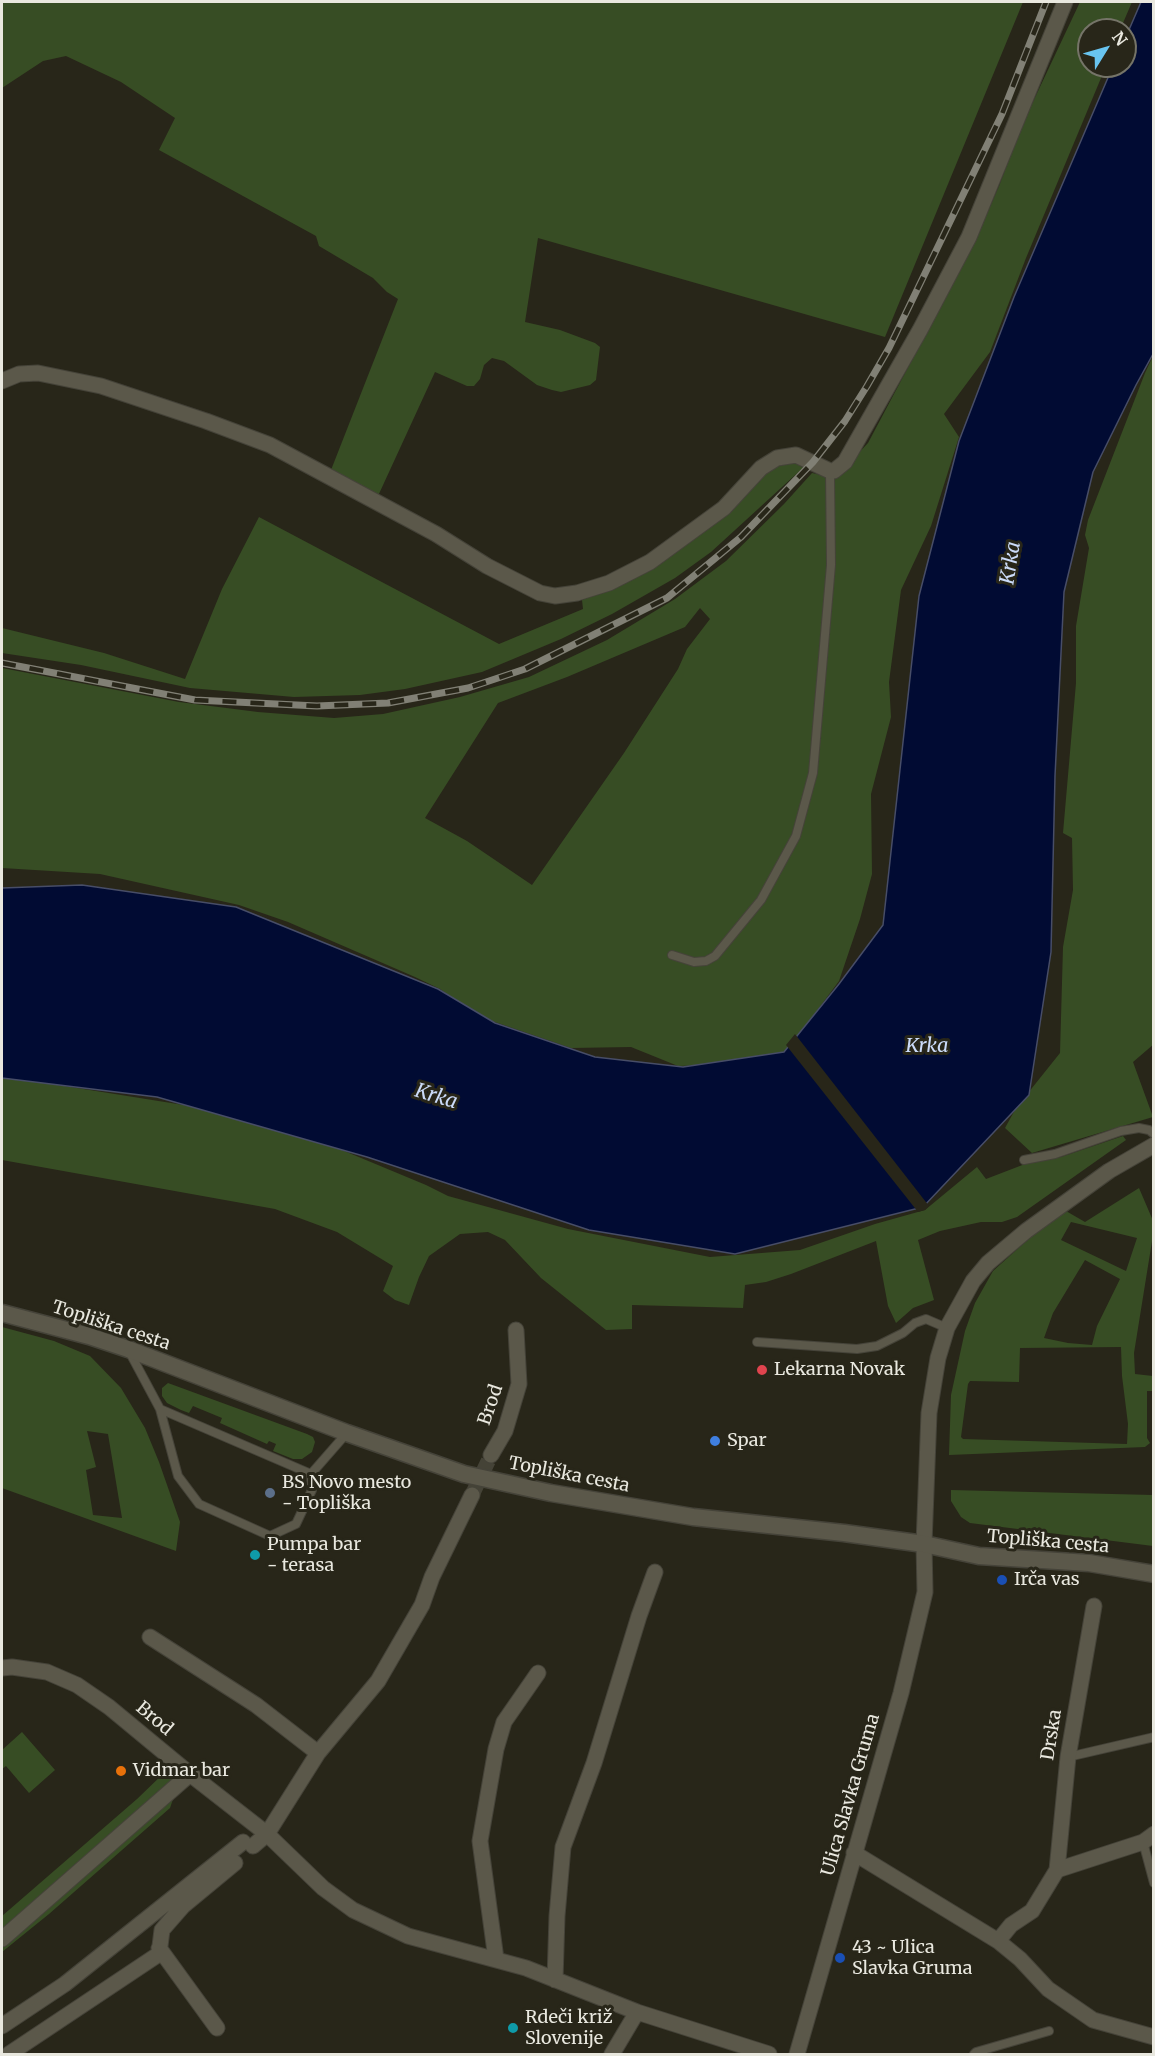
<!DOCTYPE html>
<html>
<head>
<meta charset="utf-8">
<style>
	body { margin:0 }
	#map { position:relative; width:1155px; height:2056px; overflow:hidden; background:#282619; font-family:Merriweather,serif }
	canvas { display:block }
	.frame { position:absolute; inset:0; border:3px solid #e9e8df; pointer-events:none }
	.north { position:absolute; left:1077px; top:18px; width:60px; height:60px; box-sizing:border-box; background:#282619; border:2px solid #757468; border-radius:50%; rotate:53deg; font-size:16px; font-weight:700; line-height:24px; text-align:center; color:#e9e8df }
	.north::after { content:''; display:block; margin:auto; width:21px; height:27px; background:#68c4f0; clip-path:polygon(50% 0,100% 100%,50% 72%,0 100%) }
</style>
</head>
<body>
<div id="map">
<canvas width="1155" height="2056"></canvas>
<div class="frame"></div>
<div class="north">N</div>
</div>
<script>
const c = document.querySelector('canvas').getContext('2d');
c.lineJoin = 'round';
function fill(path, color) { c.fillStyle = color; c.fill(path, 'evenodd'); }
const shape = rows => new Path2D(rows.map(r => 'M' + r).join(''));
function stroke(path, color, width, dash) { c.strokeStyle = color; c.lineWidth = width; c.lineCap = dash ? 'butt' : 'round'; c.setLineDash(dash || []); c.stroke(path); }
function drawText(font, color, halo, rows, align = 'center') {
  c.font = font + ' Merriweather,serif'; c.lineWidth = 6; c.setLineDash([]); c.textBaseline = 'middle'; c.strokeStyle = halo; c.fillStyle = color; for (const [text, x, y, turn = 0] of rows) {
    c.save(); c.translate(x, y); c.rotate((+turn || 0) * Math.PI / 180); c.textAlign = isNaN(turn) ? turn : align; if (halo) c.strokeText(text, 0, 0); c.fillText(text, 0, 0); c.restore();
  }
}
fill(shape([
	[2,2,1023,2,885,337,538,238,525,322,560,330,595,343,600,347,596,380,590,385,561,392,552,390,537,385,504,361,492,358,484,365,480,379,474,386,467,386,435,372,378,496,331,470,398,299,387,292,373,278,319,246,316,236,159,150,175,118,121,82,66,56,43,61,2,88],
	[1080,2,1132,2,1120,30,1089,30,1089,66,1106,66,1026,258,990,352,944,414,959,437,931,526,901,590,889,682,891,717,871,794,872,874,860,919,839,981,787,1051,739,1064,678,1066,631,1047,571,1048,489,1020,461,1004,440,989,415,977,288,922,239,905,100,874,2,868,2,668,179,702,258,712,334,718,383,714,460,697,529,677,607,640,675,599,726,561,784,504,812,473,835,478,868,443,975,241,999,186,1022,125],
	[700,608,710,619,687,649,678,669,624,753,532,885,467,841,425,818,498,703,567,677,685,627],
	[1153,356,1154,1044,1133,1062,1153,1117,1032,1153,1005,1128,1016,1108,1060,1053,1063,947,1073,890,1072,838,1063,833,1076,683,1076,626,1089,548,1085,535,1088,520,1145,373],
	[797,462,805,466,711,552,675,578,612,614,561,639,482,672,405,689,360,695,294,697,190,688,81,665,2,653,2,628,104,653,185,679,222,589,259,517,499,644,583,609,582,600,617,585,722,516,743,499,762,475,781,463],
	[2,1076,265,1118,426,1185,448,1196,568,1229,710,1257,800,1250,875,1224,925,1210,977,1167,986,1179,1025,1164,1061,1157,1123,1136,1126,1140,1017,1217,1002,1222,981,1222,940,1231,918,1240,934,1300,913,1308,896,1323,888,1306,876,1241,791,1274,766,1282,745,1285,743,1308,632,1305,632,1329,606,1330,541,1278,505,1240,488,1232,460,1234,429,1256,419,1277,409,1305,395,1300,383,1291,393,1266,337,1232,275,1209,2,1160],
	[1139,1188,1154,1223,1153,1235,1134,1353,1135,1374,1153,1376,1153,1391,1147,1391,1147,1438,1150,1443,1145,1447,949,1455,951,1395,965,1331,975,1303,993,1271,1042,1227,1066,1211,1085,1222],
	[1071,1222,1137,1238,1126,1271,1061,1240],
	[1085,1260,1120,1279,1097,1326,1092,1345,1068,1343,1044,1338,1053,1313],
	[1121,1347,1122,1376,1128,1424,1127,1444,963,1439,961,1437,968,1384,970,1381,1019,1382,1020,1348],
	[2,1327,54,1341,90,1356,121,1388,145,1428,159,1462,180,1522,176,1551,2,1488],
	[87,1431,108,1434,122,1518,93,1515,86,1470,96,1467],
	[168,1383,307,1434,313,1437,315,1442,312,1452,302,1459,293,1459,273,1451,276,1444,269,1441,267,1444,220,1423,222,1418,193,1406,189,1413,181,1410,167,1403,162,1396,162,1388],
	[951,1490,1153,1495,1153,1546,970,1523,961,1517,951,1501],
	[22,1732,55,1770,29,1793,6,1766,2,1769,2,1750],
	[165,1772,179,1782,170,1808,49,1914,2,1952,2,1916,137,1799]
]), '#374d24');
const water = shape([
	[1141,2,1153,2,1153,354,1136,385,1093,472,1064,592,1055,776,1051,952,1029,1095,923,1207,735,1254,589,1230,367,1157,157,1097,2,1078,2,888,82,885,236,907,438,989,495,1023,595,1057,683,1067,784,1052,839,984,883,925,919,596,959,441,1014,297,1113,66,1125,66,1125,39,1141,2]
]);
fill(water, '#010b33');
stroke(water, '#474d67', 1.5);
fill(shape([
	[795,1034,929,1206,925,1210,918,1212,786,1045]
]), '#282619');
stroke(shape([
	[472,1495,491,1455]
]), '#454337', 15, [15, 8]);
const service = shape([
	[672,955,694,962,706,961,715,956,761,900,796,836,813,773,831,565,830,471],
	[1024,1160,1055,1154,1121,1131,1139,1128,1149,1130,1154,1134],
	[757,1342,857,1349,877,1346,903,1333,915,1323,926,1319,947,1328],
	[130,1353,160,1409,311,1474,346,1434],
	[160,1409,178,1476,199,1504,270,1536,296,1524,312,1490,311,1474],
	[1068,1757,1154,1737],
	[1143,1842,1154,1883],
	[974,2054,976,2052,1049,2031]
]);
const minor = shape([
	[2,381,19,374,38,373,101,386,206,421,270,445,436,534,487,566,540,593,555,596,577,593,609,583,650,562,724,508,761,468,777,458,796,455,830,471,834,471,845,462,920,330,969,237,1065,2],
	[491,1455,505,1431,519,1384,516,1330],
	[150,1637,256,1705,318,1753],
	[2,1668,12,1667,47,1672,77,1685,109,1707,190,1774,267,1834,323,1888,353,1910,408,1936,526,1968,637,2012,769,2054],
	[253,1846,267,1834,318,1753,378,1681,422,1605,432,1577,472,1495],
	[854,1853,998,1941,1020,1959,1048,1989,1093,2020,1154,2037],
	[1057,1870,1143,1842,1154,1834],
	[2,1939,190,1774],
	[998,1941,1011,1925,1032,1911,1057,1870,1068,1757,1094,1606],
	[159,1948,217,2028],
	[496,1959,480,1841,496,1749,504,1722,538,1673],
	[555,1980,557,1916,563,1847,594,1763,639,1616,655,1572],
	[2,2026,65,1984,243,1842],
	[9,2054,159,1954,162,1930,183,1906,235,1863],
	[612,2054,637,2012],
	[797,2054,901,1693,925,1592,924,1544,929,1413,938,1358,947,1328,973,1281,988,1263,1026,1231,1109,1171,1154,1145]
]);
const secondary = shape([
	[2,1313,89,1336,128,1349,347,1433,464,1474,551,1493,693,1517,844,1533,924,1544,979,1556,1089,1563,1154,1574]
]);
stroke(service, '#454339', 10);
stroke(minor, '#454339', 17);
stroke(secondary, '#454339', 19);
stroke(service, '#5b584a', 8);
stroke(minor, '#5b584a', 15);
stroke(secondary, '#5b584a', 16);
const rail = shape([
	[2,663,195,700,317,706,388,703,468,688,525,669,667,598,741,537,813,462,845,421,867,386,889,348,1002,114,1046,2]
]);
stroke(rail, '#818075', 7);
stroke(rail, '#282619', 4.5, [14]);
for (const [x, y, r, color] of [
	[762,1370,6,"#e0444e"],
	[715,1441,6,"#3f7fe0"],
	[270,1493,6,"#5c6f8a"],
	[255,1555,6,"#0f9aa8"],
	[1002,1580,6,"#1a4fb4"],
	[121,1771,6,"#e8710a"],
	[840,1958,6,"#1a4fb4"],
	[513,2028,6,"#0f9aa8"]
]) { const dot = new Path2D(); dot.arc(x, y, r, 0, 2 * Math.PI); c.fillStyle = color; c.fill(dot); stroke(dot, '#282619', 2); }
drawText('18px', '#e9e8df', '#282619', [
	["Topliška cesta",111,1326,18],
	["Brod",491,1405,-71],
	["Topliška cesta",569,1475,11],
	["Topliška cesta",1048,1542,5],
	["Brod",154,1719,40],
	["Drska",1052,1735,-81],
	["Ulica Slavka Gruma",851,1795,-74]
]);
drawText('18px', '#e9e8df', '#282619', [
	["Lekarna Novak",774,1370],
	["Spar",727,1441],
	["BS Novo mesto",282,1483],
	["- Topliška",282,1504],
	["Pumpa bar",267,1545],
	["- terasa",267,1566],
	["Irča vas",1014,1580],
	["Vidmar bar",133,1771],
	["43 ~ Ulica",852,1948],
	["Slavka Gruma",852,1969],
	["Rdeči križ",525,2018],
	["Slovenije",525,2039]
], 'left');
drawText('italic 20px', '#cbdbf9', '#282619', [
	["Krka",1011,563,-81],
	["Krka",927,1046],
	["Krka",436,1097,17]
]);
</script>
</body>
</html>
